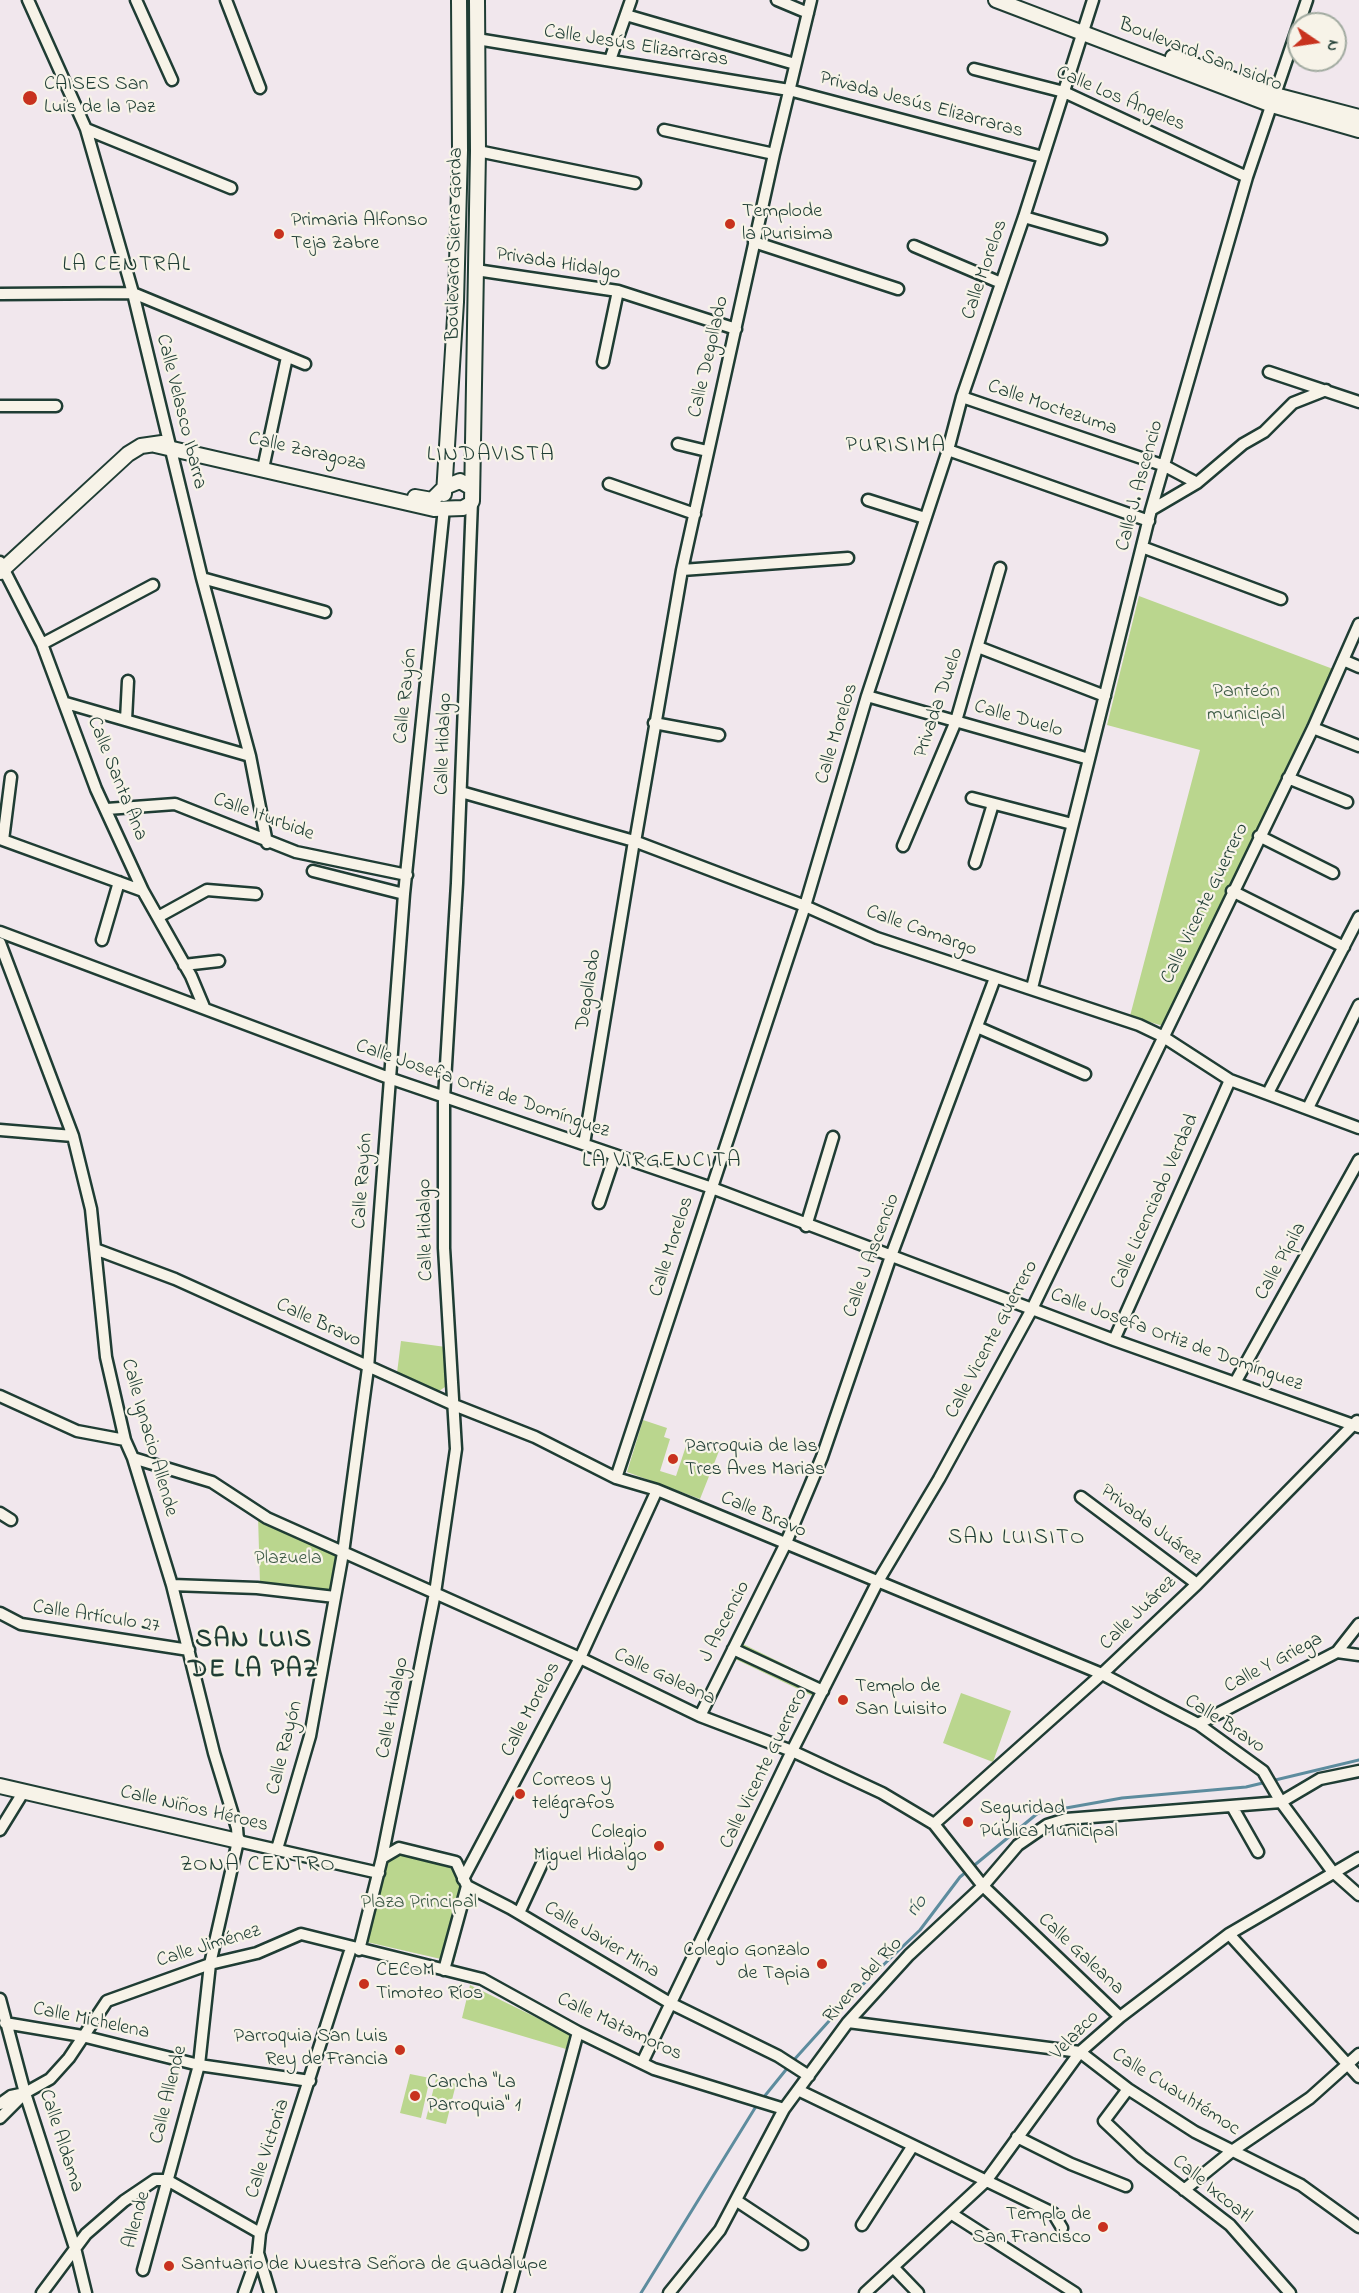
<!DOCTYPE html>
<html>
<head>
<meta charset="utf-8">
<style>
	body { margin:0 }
	#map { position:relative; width:1359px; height:2293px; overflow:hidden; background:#f1e7ed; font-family:"Indie Flower",sans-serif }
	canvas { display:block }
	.north { position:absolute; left:1287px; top:12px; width:60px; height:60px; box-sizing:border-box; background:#f7f3e8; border:2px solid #a1aaa0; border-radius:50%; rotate:103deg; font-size:16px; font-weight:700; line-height:24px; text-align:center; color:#1f3d34 }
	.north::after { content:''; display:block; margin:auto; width:21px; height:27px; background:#c8321e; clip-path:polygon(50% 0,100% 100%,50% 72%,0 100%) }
</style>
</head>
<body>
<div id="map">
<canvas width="1359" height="2293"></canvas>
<div class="north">N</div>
</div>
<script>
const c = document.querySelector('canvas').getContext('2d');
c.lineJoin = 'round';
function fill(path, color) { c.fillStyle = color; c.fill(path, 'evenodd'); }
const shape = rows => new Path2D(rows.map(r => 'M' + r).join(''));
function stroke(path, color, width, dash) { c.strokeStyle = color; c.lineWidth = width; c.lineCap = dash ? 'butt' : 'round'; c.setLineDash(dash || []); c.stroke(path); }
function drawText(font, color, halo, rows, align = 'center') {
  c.font = font + ' "Indie Flower",sans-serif'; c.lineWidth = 4.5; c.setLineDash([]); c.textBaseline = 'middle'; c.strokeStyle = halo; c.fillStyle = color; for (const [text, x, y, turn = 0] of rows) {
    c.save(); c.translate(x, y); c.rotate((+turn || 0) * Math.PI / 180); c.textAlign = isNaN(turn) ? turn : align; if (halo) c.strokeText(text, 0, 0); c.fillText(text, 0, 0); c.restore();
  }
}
fill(shape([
	[1139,596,1333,669,1163,1026,1130,1016,1200,750,1107,725],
	[401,1341,446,1347,448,1385,439,1391,397,1373],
	[643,1420,667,1428,664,1437,670,1439,660,1471,676,1476,686,1446,692,1448,694,1442,719,1451,700,1499,627,1472],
	[258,1516,342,1554,332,1591,260,1584],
	[741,1643,824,1684,817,1698,733,1658],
	[961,1693,1011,1711,993,1762,943,1743],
	[403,1851,454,1864,462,1883,471,1895,454,1962,358,1940,389,1860],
	[470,1985,570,2034,566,2049,462,2018],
	[410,2074,430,2078,421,2118,400,2113],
	[436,2079,456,2084,446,2124,426,2119]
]), '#bad68e');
stroke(shape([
	[793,2061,857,1990,920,1930,960,1877,1038,1813,1122,1798,1246,1787,1359,1760],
	[641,2293,755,2108,789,2066]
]), '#5d8c9e', 3);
const street = shape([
	[28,0,86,129,133,293,202,578,250,756,267,843],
	[136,0,172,80],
	[226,0,260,88],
	[777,0,808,13],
	[626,15,795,64],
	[477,39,789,90,1043,157],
	[610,60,631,0],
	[974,69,1064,92,1247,177],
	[86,129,231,188],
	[664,130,774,154],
	[478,151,635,183],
	[1024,217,1101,239],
	[754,242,898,289],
	[914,246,1001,283],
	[476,270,618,291,736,329],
	[0,294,133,293,305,364],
	[603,362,618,291],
	[1269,372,1359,402],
	[962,397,1165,466,1197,483],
	[0,406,56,406],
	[678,444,707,451],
	[948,450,1149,521],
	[264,464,287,357],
	[609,484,695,514],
	[868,500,925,518],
	[1151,510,1197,483,1243,444,1264,432,1293,403,1326,390],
	[1142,547,1281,599],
	[0,562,42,644,96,789,143,891,191,976,204,1007],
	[682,570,848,558],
	[202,578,325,612],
	[42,644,153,585],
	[978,647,1105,696],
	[1343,660,1359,667],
	[867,696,1089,759],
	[66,703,250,756],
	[126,720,128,681],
	[654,723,719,735],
	[1313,728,1359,746],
	[1288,778,1347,802],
	[461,792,634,841,805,906,877,938,1139,1025,1162,1036,1230,1080,1359,1128],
	[972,798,1072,824],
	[107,809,175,804,296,852,407,875],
	[1259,836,1333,873],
	[0,839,143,891],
	[3,840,11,777],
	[635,842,682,570,774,154,811,0],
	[903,846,956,721,1000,568],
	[975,863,993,804],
	[313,871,404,894],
	[1232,891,1344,947],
	[158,917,207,890,256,894],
	[0,932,389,1078,712,1188,1114,1340,1359,1427],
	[102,940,119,882],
	[0,943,73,1136,91,1209,106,1357,125,1440,133,1458,172,1585,214,1753,237,1828,238,1841,210,1964,199,2065,143,2270],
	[184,965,219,961],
	[1032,988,1151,510,1247,177,1307,0],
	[977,1027,1085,1074],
	[1268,1093,1359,917],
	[1308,1108,1359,1005],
	[0,1130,73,1136],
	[584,1144,634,841],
	[599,1203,615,1155],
	[806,1226,833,1137],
	[95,1249,175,1279,454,1405,535,1437,616,1478,657,1490,1102,1674,1198,1724,1263,1771,1281,1802,1332,1871,1359,1895],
	[1114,1340,1230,1080],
	[1236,1381,1359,1160],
	[0,1396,77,1431,125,1440],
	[133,1458,212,1482,267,1518,580,1658,700,1716,792,1751,882,1793,934,1824,983,1886,1120,2017],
	[616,1478,805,906,867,696,948,450,962,397,1024,217,1093,0],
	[1081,1497,1197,1584],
	[0,1513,11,1520],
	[172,1585,257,1588,335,1597],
	[0,1613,21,1624,189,1650],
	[733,1649,823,1691],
	[1337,1652,1359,1655],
	[700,1716,785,1545,822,1457,891,1256,995,978],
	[1198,1724,1337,1652,1359,1624],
	[1233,1808,1258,1852],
	[934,1824,1102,1674,1197,1584,1357,1421],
	[0,1830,24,1791],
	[238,1841,379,1873],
	[277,1849,310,1736,343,1553,368,1368,404,894,444,508],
	[382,1858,399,1848,456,1862,467,1886,510,1908,670,2003,778,2056,809,2076],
	[463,1879,580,1658,657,1490],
	[519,1913,545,1857],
	[1229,1934,1359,2077],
	[359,1950,382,1858,435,1593,456,1449,444,1248,444,1098,457,883,472,501],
	[444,1970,467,1886],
	[0,1999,25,2093,75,2248,86,2293],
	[848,2022,1080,2052,1128,2089,1195,2132,1301,2185,1359,2227],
	[5,2023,82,2036,199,2065,310,2081],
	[642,2063,792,1751,877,1583,939,1479,1032,1309,1313,728,1359,624],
	[1128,2089,1104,2121,1142,2157,1230,2225,1290,2293],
	[800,2091,1053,2213,1062,2228],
	[0,2104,11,2096,25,2093,50,2079,69,2058,107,2001,210,1964,257,1953,301,1934,482,1979,578,2032,654,2069,784,2109],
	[0,2118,25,2093],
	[1017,2137,1071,2164,1126,2186],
	[1184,2190,1232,2151,1310,2098,1359,2054],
	[737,2201,802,2244],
	[952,2214,1075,2293],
	[862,2225,912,2147],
	[894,2268,918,2293],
	[42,2293,86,2234,124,2201,155,2180,167,2180,260,2233],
	[244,2293,258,2254],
	[270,2293,258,2253,260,2233,351,1948],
	[508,2293,578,2032],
	[669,2293,720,2230,784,2109,848,2022,909,1955,983,1886,1018,1845,1047,1825,1066,1819,1281,1802,1320,1779,1359,1771],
	[865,2293,986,2181,1080,2052,1120,2017,1229,1934,1359,1858]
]);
const secondary = shape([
	[996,0,1272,105,1359,130],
	[1173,57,1275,95,1359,117],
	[155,445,434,509,463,508,470,504,472,501,478,151,477,0],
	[444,494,456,302,460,150,459,0],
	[415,497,432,500,445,487,460,481,472,488],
	[0,572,128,454,141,446,162,443],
	[0,1786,238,1841]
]);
stroke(street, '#1f3d34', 15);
stroke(secondary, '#1f3d34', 18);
stroke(street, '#f7f3e8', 10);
stroke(secondary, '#f7f3e8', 14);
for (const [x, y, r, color] of [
	[30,98,8,"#c8321e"],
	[730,224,6,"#c8321e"],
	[279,234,6,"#c8321e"],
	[673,1459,6,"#c8321e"],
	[843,1700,6,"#c8321e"],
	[520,1794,6,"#c8321e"],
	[968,1822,6,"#c8321e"],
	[659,1846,6,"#c8321e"],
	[822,1964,6,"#c8321e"],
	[364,1984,6,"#c8321e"],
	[400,2050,6,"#c8321e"],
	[415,2096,6,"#c8321e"],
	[1103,2227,6,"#c8321e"],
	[169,2266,6,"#c8321e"]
]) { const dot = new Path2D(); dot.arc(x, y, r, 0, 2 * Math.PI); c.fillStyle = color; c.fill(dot); stroke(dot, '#f7f3e8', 2); }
drawText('20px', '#1f3d34', '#f7f3e8', [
	["Calle Jesús Elizarraras",636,47,9],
	["Boulevard San Isidro",1200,56,21],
	["Calle Los Ángeles",1120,100,23],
	["Privada Jesús Elizarraras",921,106,15],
	["Boulevard Sierra Gorda",456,244,-89],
	["Privada Hidalgo",558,265,9],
	["Calle Morelos",986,270,-71],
	["Calle Degollado",710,357,-77],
	["Calle Moctezuma",1052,409,19],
	["Calle Velasco Ibarra",180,412,76],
	["Calle Zaragoza",307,453,13],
	["Calle J. Ascencio",1141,486,-75],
	["Calle Rayón",407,696,-84],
	["Privada Duelo",940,703,-71],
	["Calle Duelo",1018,720,16],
	["Calle Morelos",838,734,-73],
	["Calle Hidalgo",445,744,-88],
	["Calle Santa Ana",116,779,68],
	["Calle Iturbide",263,818,20],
	["Calle Vicente Guerrero",1206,904,-64],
	["Calle Camargo",921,932,20],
	["Degollado",590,990,-81],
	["Calle Josefa Ortiz de Domínguez",482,1090,19],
	["Calle Rayón",364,1181,-86],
	["Calle Licenciado Verdad",1156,1202,-66],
	["Calle Hidalgo",427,1230,-91],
	["Calle Morelos",673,1247,-72],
	["Calle J Ascencio",873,1256,-70],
	["Calle Pípila",1282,1262,-61],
	["Calle Bravo",318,1324,25],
	["Calle Vicente Guerrero",993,1340,-62],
	["Calle Josefa Ortiz de Domínguez",1176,1341,20],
	["Calle Ignacio Allende",148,1438,74],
	["Calle Bravo",763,1516,23],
	["Privada Juárez",1150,1526,37],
	["Calle Juárez",1139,1614,-44],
	["Calle Artículo 27",96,1618,9],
	["J Ascencio",726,1622,-63],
	["Calle Y Griega",1274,1664,-28],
	["Calle Galeana",664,1678,25],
	["Calle Hidalgo",394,1708,-79],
	["Calle Morelos",532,1710,-62],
	["Calle Bravo",1224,1725,33],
	["Calle Rayón",286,1748,-76],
	["Calle Vicente Guerrero",765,1769,-64],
	["Calle Niños Héroes",194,1810,13],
	["Calle Javier Mina",601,1941,31],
	["Calle Jiménez",209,1947,-17],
	["Calle Galeana",1080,1955,43],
	["Rivera del Río",864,1981,-48],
	["Calle Michelena",91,2022,12],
	["Calle Matamoros",619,2028,25],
	["Velazco",1076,2036,-46],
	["Calle Cuauhtémoc",1175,2093,32],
	["Calle Allende",170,2095,-76],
	["Calle Aldama",60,2141,72],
	["Calle Victoria",269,2149,-72],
	["Calle Ixcoatl",1211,2190,39],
	["Allende",138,2220,-75]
]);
drawText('20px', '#1f3d34', '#f7f3e8', [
	["CAISES San",44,86],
	["Luis de la Paz",44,109],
	["Templode",742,213],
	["la Purisima",742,236],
	["Primaria Alfonso",291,222],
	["Teja Zabre",291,245],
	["Parroquia de las",685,1448],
	["Tres Aves Marias",685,1471],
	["Templo de",855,1688],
	["San Luisito",855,1711],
	["Correos y",532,1782],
	["telégrafos",532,1805],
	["Seguridad",980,1810],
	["Pública Municipal",980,1833],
	["Colegio",647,1834,"right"],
	["Miguel Hidalgo",647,1857,"right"],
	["Colegio Gonzalo",810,1952,"right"],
	["de Tapia",810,1975,"right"],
	["CECOM",376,1972],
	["Timoteo Ríos",376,1995],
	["Parroquia San Luis",388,2038,"right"],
	["Rey de Francia",388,2061,"right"],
	["Cancha \"La",427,2084],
	["Parroquia\" 1",427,2107],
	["Templo de",1091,2216,"right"],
	["San Francisco",1091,2239,"right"],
	["Santuario de Nuestra Señora de Guadalupe",181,2266]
], 'left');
drawText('20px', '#3e5c46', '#f7f3e8', [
	["Panteón",1246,693],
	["municipal",1246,716],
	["Plazuela",288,1560],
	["Plaza Principal",419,1904]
]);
drawText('italic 21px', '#345757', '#f7f3e8', [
	["río",918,1907,-52]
]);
c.letterSpacing = '1.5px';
drawText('22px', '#1f3d34', '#f7f3e8', [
	["LA CENTRAL",127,266],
	["PURISIMA",896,447],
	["LINDAVISTA",491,456],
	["LA VIRGENCITA",662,1162],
	["SAN LUISITO",1017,1539],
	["ZONA CENTRO",258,1866]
]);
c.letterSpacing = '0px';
c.letterSpacing = '1.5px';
drawText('bold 26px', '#1f3d34', '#f7f3e8', [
	["SAN LUIS",254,1642],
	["DE LA PAZ",254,1672]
]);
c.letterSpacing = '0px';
</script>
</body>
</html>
